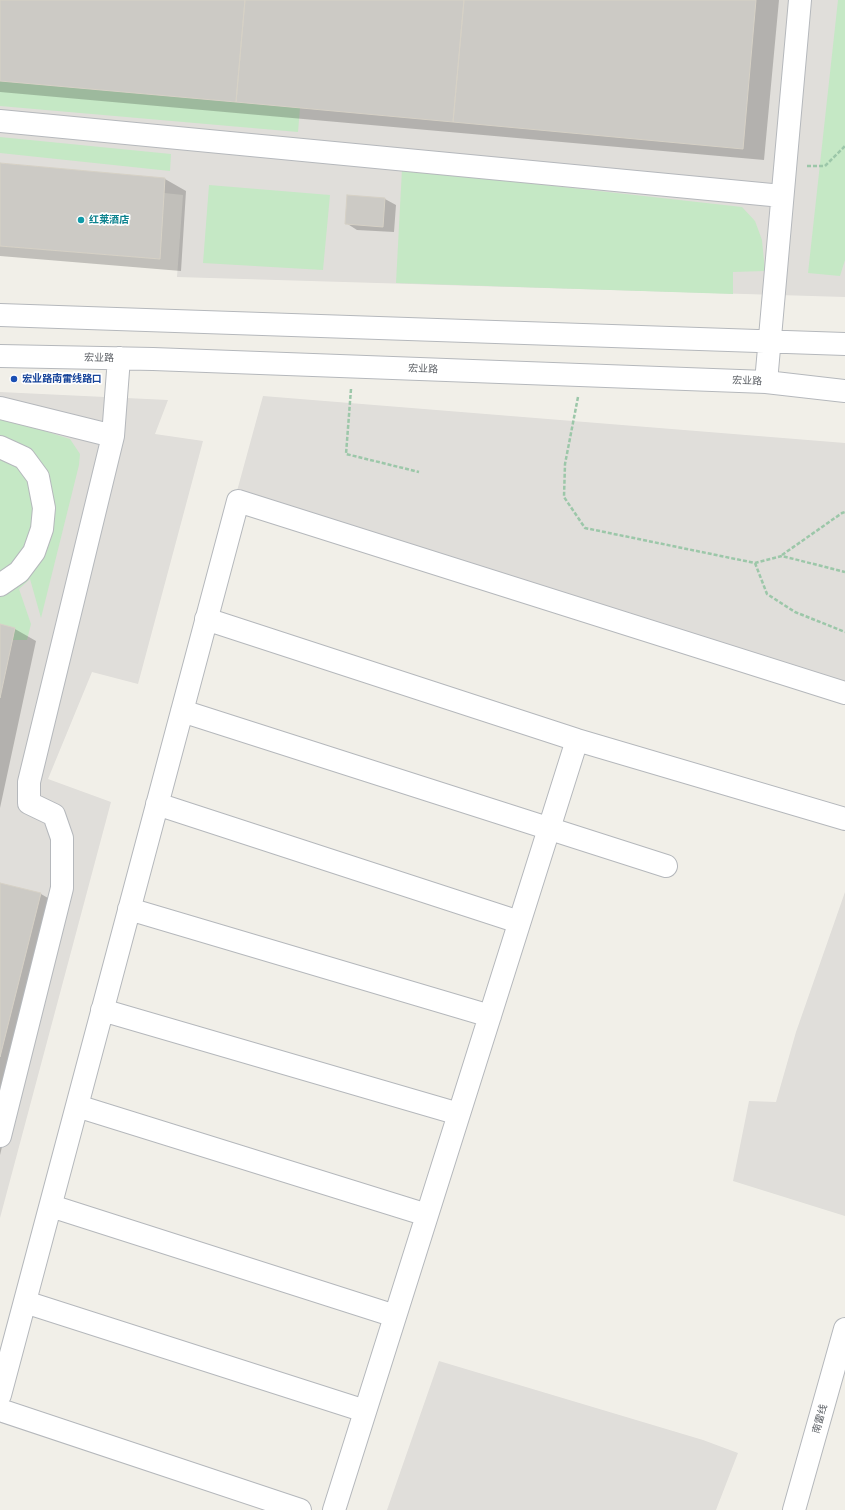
<!DOCTYPE html>
<html>
<head>
<meta charset="utf-8">
<style>
	body { margin:0 }
	canvas { display:block; background:#f1efe8 }
</style>
</head>
<body>
<canvas width="845" height="1510"></canvas>
<script>
const c = document.querySelector('canvas').getContext('2d');
c.lineJoin = 'round';
function fill(path, color) { c.fillStyle = color; c.fill(path, 'evenodd'); }
const shape = rows => new Path2D(rows.map(r => 'M' + r).join(''));
function stroke(path, color, width, dash) { c.strokeStyle = color; c.lineWidth = width; c.lineCap = dash ? 'butt' : 'round'; c.setLineDash(dash || []); c.stroke(path); }
function drawText(font, color, halo, rows, align = 'center') {
  c.font = font + ' Raleway,"Noto Sans SC",sans-serif'; c.lineWidth = 3.5; c.setLineDash([]); c.textBaseline = 'middle'; c.strokeStyle = halo; c.fillStyle = color; for (const [text, x, y, turn = 0] of rows) {
    c.save(); c.translate(x, y); c.rotate((+turn || 0) * Math.PI / 180); c.textAlign = isNaN(turn) ? turn : align; if (halo) c.strokeText(text, 0, 0); c.fillText(text, 0, 0); c.restore();
  }
}
fill(shape([
	[0,0,845,0,845,297,177,277,183,195,164,193,165,178,0,163],
	[0,392,168,400,155,434,203,441,138,684,92,672,48,779,111,802,0,1218],
	[263,396,845,443,845,691,237,491],
	[845,892,845,1216,733,1181,749,1101,776,1102,796,1032],
	[439,1361,703,1440,738,1453,716,1510,387,1510]
]), '#e0deda');
fill(shape([
	[838,0,845,0,845,260,840,276,808,273],
	[0,81,300,108,298,132,0,106],
	[0,137,171,154,170,171,0,153],
	[402,169,742,207,755,221,762,240,765,271,733,272,733,294,396,283],
	[209,185,330,195,323,270,203,263],
	[0,417,70,439,80,454,79,465,41,618,30,579,19,589,31,624,27,640,13,640,15,628,0,624]
]), '#c5e8c5');
fill(shape([
	[0,0,779,0,764,160,0,92],
	[0,164,165,179,186,191,181,271,0,256],
	[385,199,396,205,394,232,357,230,346,223],
	[0,625,15,629,36,641,0,808],
	[0,884,41,894,62,906,0,1155]
]), '#0003');
const building = shape([
	[0,0,245,0,236,102,0,81,0,0],
	[245,0,464,0,453,122,236,102,245,0],
	[464,0,756,0,743,149,453,122,464,0],
	[0,163,165,178,160,259,0,246,0,163],
	[347,195,385,198,383,227,345,224,347,195],
	[0,624,15,628,0,698,0,624],
	[0,883,41,893,0,1057,0,883]
]);
fill(building, '#cccac5');
stroke(building, '#d6d1c6', 1);
const minor = shape([
	[0,121,782,196],
	[0,315,845,344],
	[0,356,153,359,766,382,845,391],
	[766,382,800,0],
	[0,408,113,436],
	[0,447,24,458,38,477,44,508,42,529,34,552,19,572,0,585],
	[206,619,577,740,845,819],
	[182,711,666,866],
	[157,804,519,922],
	[129,909,490,1016],
	[102,1010,459,1114],
	[77,1106,427,1215],
	[0,1136,62,888,62,838,54,815,29,803,29,782,113,436,119,358],
	[51,1206,395,1316],
	[25,1302,365,1411],
	[0,1395,238,501,845,693],
	[0,1410,300,1510],
	[334,1510,577,740],
	[794,1510,845,1329]
]);
stroke(minor, '#b5b8bc', 24);
stroke(shape([
	[807,166,825,166,845,146],
	[351,389,346,454,419,472],
	[578,397,565,464,564,497,585,528,755,563,782,556,845,572],
	[782,555,842,513,845,512],
	[755,563,767,594,795,612,845,632]
]), '#9cc7a9', 2.5, [4, 2]);
stroke(minor, '#fff', 22);
for (const [x, y, r, color] of [
	[81,220,4,"#0f9aa8"],
	[14,379,4,"#1a4fb4"]
]) { const dot = new Path2D(); dot.arc(x, y, r, 0, 2 * Math.PI); c.fillStyle = color; c.fill(dot); stroke(dot, '#fff', 1.5); }
drawText('bold 10px', '#0d838f', '#fff', [
	["红莱酒店",89,220]
], 'left');
drawText('10px', '#5f6368', '#fff', [
	["宏业路",99,358,1],
	["宏业路",423,369,2],
	["宏业路",747,381,2],
	["南雷线",820,1419,-74]
]);
drawText('bold 10px', '#164399', '#fff', [
	["宏业路南雷线路口",22,379]
], 'left');
</script>
</body>
</html>
